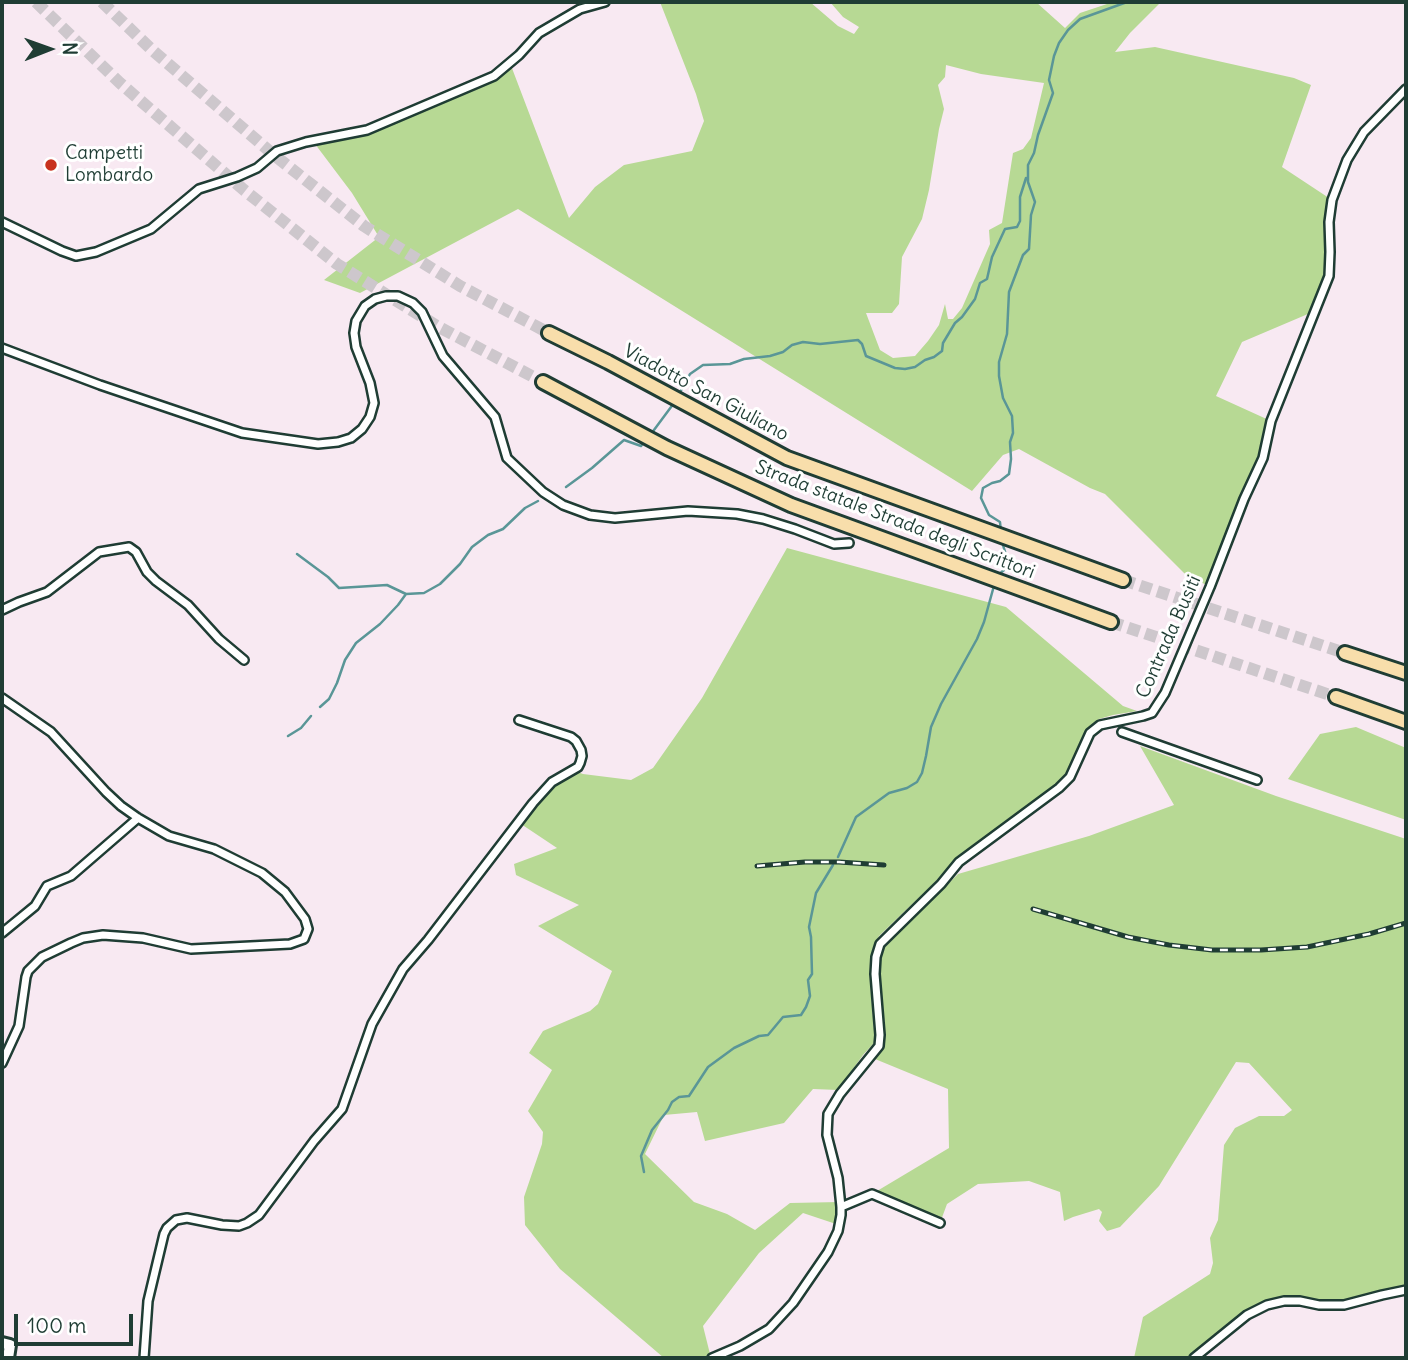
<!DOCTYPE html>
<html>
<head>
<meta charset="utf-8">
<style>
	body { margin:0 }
	#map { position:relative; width:1408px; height:1360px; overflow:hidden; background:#f8e9f2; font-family:Delius,sans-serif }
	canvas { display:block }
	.frame { position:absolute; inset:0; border:4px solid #1f3d34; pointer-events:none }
	.north { position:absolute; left:14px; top:14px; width:70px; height:70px; -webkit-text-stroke:5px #fff; paint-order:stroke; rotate:89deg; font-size:19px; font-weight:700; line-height:28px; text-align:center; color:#1f3d34 }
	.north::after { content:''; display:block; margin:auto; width:24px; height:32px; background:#1f3d34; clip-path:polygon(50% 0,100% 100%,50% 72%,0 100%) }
	.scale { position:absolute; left:14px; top:1314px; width:119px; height:32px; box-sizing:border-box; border:4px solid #1f3d34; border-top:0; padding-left:9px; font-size:21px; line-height:24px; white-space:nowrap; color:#1f3d34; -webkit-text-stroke:5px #fff; paint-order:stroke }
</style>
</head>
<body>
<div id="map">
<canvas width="1408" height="1360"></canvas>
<div class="frame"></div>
<div class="north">N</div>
<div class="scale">100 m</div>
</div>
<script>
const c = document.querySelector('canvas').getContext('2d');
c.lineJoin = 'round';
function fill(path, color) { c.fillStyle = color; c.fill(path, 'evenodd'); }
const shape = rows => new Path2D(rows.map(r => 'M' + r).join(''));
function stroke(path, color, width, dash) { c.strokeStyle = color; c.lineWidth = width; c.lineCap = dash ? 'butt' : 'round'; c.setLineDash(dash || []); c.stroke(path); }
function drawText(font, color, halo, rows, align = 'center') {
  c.font = font + ' Delius,sans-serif'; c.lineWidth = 6; c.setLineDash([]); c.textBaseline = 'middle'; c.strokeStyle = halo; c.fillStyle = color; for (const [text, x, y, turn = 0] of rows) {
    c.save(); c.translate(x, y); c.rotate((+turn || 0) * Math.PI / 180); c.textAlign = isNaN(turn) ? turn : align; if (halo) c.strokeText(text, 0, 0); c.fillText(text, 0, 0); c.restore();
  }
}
fill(shape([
	[660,2,810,2,838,26,854,34,859,27,843,17,830,2,988,2,990,4,993,2,1036,2,1065,28,1080,13,1113,2,1161,2,1130,33,1115,52,1155,47,1294,78,1311,85,1282,167,1332,200,1329,276,1315,311,1242,342,1216,396,1271,421,1263,458,1210,587,1184,573,1105,494,1090,488,1019,449,1003,455,972,491,518,209,360,293,324,280,379,237,352,193,312,140,367,129,494,76,510,63,569,218,595,187,624,165,692,151,704,121,696,94],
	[946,65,981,74,1044,83,1031,138,1023,149,1013,153,1002,223,989,230,990,244,962,308,953,319,948,319,945,304,939,325,928,341,915,356,893,358,880,350,866,313,892,313,899,304,902,257,922,219,929,190,939,129,944,109,938,85,945,77],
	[787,548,1006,607,1123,706,1137,711,1113,715,1099,719,1089,727,1065,776,1055,786,1005,821,993,832,961,854,931,886,879,936,873,951,871,963,870,982,874,1029,874,1043,863,1055,838,1090,813,1089,784,1123,705,1141,697,1112,664,1115,645,1154,694,1202,727,1214,755,1230,790,1203,840,1202,839,1225,803,1213,759,1253,703,1326,711,1358,664,1358,560,1269,525,1225,524,1197,542,1144,543,1132,528,1111,552,1070,529,1053,543,1031,590,1011,598,1004,612,971,538,926,579,905,516,875,514,864,557,848,518,822,552,782,572,770,583,774,631,780,653,768,702,698],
	[1356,727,1406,748,1406,820,1288,779,1320,734],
	[1140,746,1276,796,1406,839,1406,1290,1344,1305,1299,1301,1267,1305,1193,1358,1134,1358,1143,1317,1210,1274,1213,1263,1210,1238,1218,1220,1224,1145,1235,1128,1259,1116,1284,1116,1292,1110,1249,1063,1236,1062,1159,1186,1120,1227,1107,1231,1099,1221,1102,1212,1099,1209,1073,1217,1064,1221,1060,1192,1029,1181,978,1184,947,1204,940,1223,872,1194,949,1148,948,1089,875,1059,884,1039,885,1027,879,977,880,960,885,947,958,874,1089,836,1174,805]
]), '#b7d994');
stroke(shape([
	[679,394,690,374,703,365,730,364,744,359,770,356,783,352,792,345,803,342,820,344,858,340,862,344,866,356,895,368,905,369,915,367,925,360,934,357,942,351,943,343,955,323,962,317,975,299,980,283,987,279,992,257,1005,229,1017,227,1020,221,1020,197,1026,178],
	[651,434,674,403],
	[566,487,592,468,624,440,641,446,644,442],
	[1001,532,1000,522,989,515,981,498,983,488,992,483,1000,481,1009,474,1011,459,1010,442,1013,433,1012,416,1003,398,999,376,999,362,1007,334,1009,292,1023,255,1029,249,1031,215,1035,202,1028,182,1028,165,1034,153,1038,135,1053,93,1049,80,1054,56,1059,43,1068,30,1080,19,1127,2],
	[297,554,328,577,339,588,387,585,406,594],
	[997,576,1004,570,1007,558,1002,542],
	[320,707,329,699,337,683,345,660,356,643,380,624,398,605,406,594,424,593,440,584,460,564,472,547,488,535,503,529,525,508,538,501],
	[288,736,301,728,311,716],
	[838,857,856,817,889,793,907,788,917,782,922,773,926,756,931,727,941,704,977,639,984,622,995,582],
	[644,1172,641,1156,652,1130,668,1110,672,1102,679,1097,689,1096,708,1067,734,1048,759,1036,768,1035,783,1017,801,1015,806,1007,810,996,808,980,812,974,811,937,809,927,816,893,833,865]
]), '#5a9697', 2.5);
stroke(shape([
	[36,2,120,83,244,190,337,264,437,326,543,382],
	[102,2,151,49,274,155,364,226,460,286,549,333],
	[1123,580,1345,653],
	[1111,622,1336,697]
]), '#cdc7cc', 12, [12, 6]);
const minor = shape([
	[2,222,62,251,76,256,96,252,151,229,199,189,237,177,257,168,277,151,306,142,367,130,494,76,519,55,539,33,580,9,605,2],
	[2,348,100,385,242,433,318,444,338,442,351,438,362,429,370,417,374,403,370,383,356,347,354,333,356,321,365,306,375,299,386,296,398,296,413,303,422,312,443,356,495,417,507,458,543,492,563,505,590,515,615,518,688,511,737,514,763,519,795,529,834,544,849,543],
	[2,610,19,602,47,592,99,552,129,547,136,552,147,572,156,581,188,605,219,639,244,660],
	[2,698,51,732,106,792,121,806,138,818,169,836,214,849,262,873,285,892,305,919,308,929,304,939,290,944,191,949,143,938,103,935,83,938,71,943,42,957,28,971,26,977,19,1026,2,1063],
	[1122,732,1257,780],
	[2,933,35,906,47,886,71,876,138,818],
	[841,1207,872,1194,940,1223],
	[144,1358,148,1301,164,1234,167,1228,176,1220,187,1218,222,1225,239,1226,247,1223,259,1215,314,1141,342,1109,372,1024,403,969,428,940,533,803,552,782,578,767,580,763,582,756,581,750,576,741,571,737,519,720],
	[712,1358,740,1346,769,1329,793,1303,828,1252,838,1231,841,1215,841,1207,838,1178,827,1135,828,1114,840,1094,879,1046,880,1035,875,974,876,957,880,944,941,884,959,862,1059,788,1070,777,1090,733,1100,725,1143,716,1152,713,1165,693,1210,587,1244,499,1263,458,1271,421,1329,276,1330,252,1329,222,1332,200,1347,160,1364,132,1406,89],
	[1194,1358,1247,1315,1267,1305,1284,1301,1300,1301,1319,1305,1344,1305,1382,1295,1406,1290]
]);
const secondary = shape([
	[2,1343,10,1345,8,1358]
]);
const trunk = shape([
	[549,333,608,362,787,458,1123,580],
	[543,382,667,448,791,505,1111,622],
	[1345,653,1406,673],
	[1336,697,1406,722]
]);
stroke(minor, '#1f3d34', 12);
stroke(secondary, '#1f3d34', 16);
stroke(trunk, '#1f3d34', 18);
stroke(minor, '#fff', 7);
stroke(secondary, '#fff', 10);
stroke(trunk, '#f8deab', 12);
const rail = shape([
	[757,866,805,862,839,862,884,865],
	[1033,909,1128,937,1169,945,1212,950,1261,950,1307,947,1369,934,1406,923]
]);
stroke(rail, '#1f3d34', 5);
stroke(rail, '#fff', 2.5, [8]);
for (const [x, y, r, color] of [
	[51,165,7,"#c8321e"]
]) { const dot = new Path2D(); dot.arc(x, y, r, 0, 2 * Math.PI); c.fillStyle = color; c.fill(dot); stroke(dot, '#fff', 2.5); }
drawText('19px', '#1f3d34', '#fff', [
	["Campetti",65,154],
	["Lombardo",65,176]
], 'left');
drawText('19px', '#1f3d34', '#fff', [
	["Viadotto San Giuliano",706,393,28],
	["Strada statale Strada degli Scrittori",895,520,21],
	["Contrada Busiti",1169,637,-66]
]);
</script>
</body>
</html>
